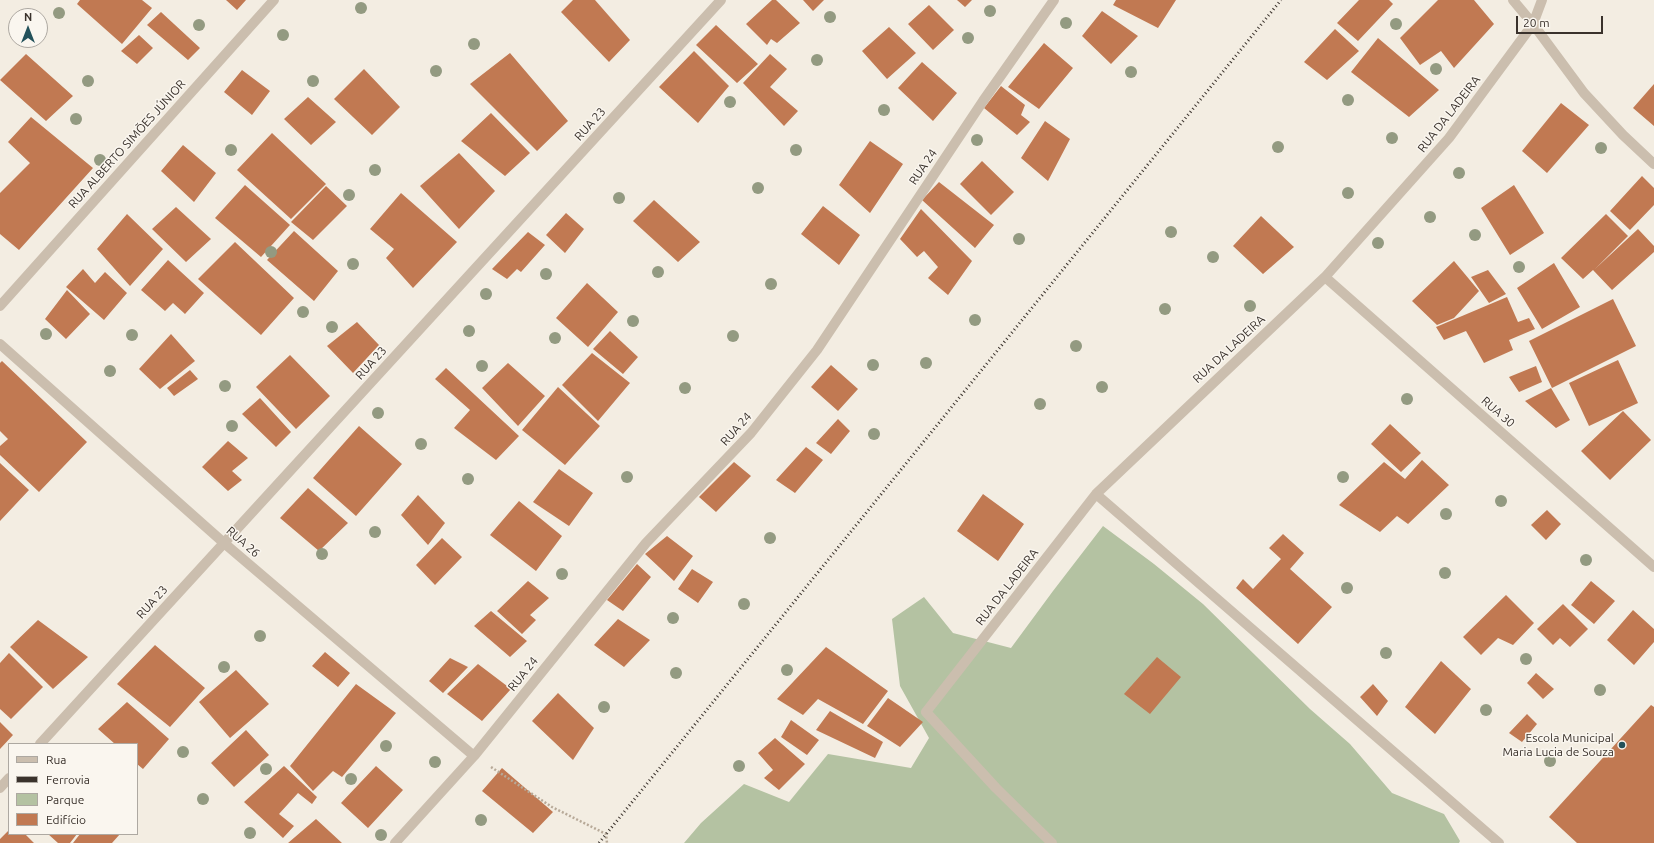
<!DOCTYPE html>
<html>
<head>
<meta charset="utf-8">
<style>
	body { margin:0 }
	#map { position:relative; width:1654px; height:843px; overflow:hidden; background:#f3ede2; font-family:Ubuntu,sans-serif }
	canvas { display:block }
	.legend { position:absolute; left:8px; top:743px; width:130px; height:92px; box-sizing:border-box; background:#faf6ef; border:1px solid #ada8a1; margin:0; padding:5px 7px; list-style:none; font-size:12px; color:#3a322c }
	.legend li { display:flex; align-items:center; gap:8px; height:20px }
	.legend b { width:20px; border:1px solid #ada8a1 }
	.north { position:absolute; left:8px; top:8px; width:40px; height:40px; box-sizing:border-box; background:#faf6ef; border:1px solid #ada8a1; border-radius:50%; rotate:0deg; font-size:11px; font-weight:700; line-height:16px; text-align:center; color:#3a322c }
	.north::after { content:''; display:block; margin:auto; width:14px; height:18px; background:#23515a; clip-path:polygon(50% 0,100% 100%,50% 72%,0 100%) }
	.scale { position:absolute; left:1516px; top:16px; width:87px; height:18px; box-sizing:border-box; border:2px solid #3a322c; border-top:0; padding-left:5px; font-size:12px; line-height:14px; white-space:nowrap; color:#3a322c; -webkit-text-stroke:3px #faf6ef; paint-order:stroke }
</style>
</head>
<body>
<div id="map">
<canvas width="1654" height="843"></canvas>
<ul class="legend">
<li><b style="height:5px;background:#cbbeae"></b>Rua</li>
<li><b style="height:5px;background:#3a322c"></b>Ferrovia</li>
<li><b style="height:11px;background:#b4c2a2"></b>Parque</li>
<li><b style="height:11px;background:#c17952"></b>Edifício</li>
</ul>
<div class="north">N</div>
<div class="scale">20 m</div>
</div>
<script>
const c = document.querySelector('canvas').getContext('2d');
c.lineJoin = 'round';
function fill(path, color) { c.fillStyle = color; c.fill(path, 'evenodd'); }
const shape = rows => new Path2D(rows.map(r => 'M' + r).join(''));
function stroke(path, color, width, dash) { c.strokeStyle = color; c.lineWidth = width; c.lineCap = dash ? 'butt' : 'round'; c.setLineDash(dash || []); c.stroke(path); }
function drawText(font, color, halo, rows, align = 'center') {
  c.font = font + ' Ubuntu,sans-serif'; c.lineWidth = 3; c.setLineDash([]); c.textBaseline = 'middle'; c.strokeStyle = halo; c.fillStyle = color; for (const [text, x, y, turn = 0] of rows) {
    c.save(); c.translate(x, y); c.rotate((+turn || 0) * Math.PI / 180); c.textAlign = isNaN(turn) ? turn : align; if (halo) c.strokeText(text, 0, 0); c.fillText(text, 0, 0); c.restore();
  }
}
fill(shape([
	[1103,526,1154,564,1203,604,1310,709,1350,744,1392,793,1444,814,1460,841,1459,843,684,843,701,823,744,784,789,802,828,754,911,768,929,738,900,686,892,619,924,597,953,633,1011,648,1053,591]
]), '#b4c2a2');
fill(shape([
	[80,0,142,0,152,8,122,44,77,4],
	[226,0,246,0,237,10],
	[573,0,595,0,630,40,609,62,561,12],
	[772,0,776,0,800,23,777,43,771,39,767,45,746,24],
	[803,0,824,0,813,11],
	[957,0,972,0,965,7],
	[1116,0,1176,0,1158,28,1113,5],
	[1359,0,1389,0,1393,4,1358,41,1337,23],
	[1438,0,1474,0,1494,24,1454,68,1441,51,1420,65,1400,38],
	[929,5,954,30,933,50,908,24],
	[1102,11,1138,36,1111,64,1082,36],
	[161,12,200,48,188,60,147,25],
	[716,25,758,64,737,83,696,45],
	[889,27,916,53,887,79,862,51],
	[1335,29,1359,51,1327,80,1304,62],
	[139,35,153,48,137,64,121,51],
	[1378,38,1439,90,1409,117,1351,72],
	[1044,43,1073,68,1039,109,1008,87],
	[694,51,729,86,698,123,659,87],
	[510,53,568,121,537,151,470,84],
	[26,54,73,96,46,121,0,80],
	[770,54,787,69,770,87,798,111,784,126,743,83],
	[922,62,957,93,933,121,898,88],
	[364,69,400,107,372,135,334,99],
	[242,70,270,91,252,115,224,92],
	[1654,84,1654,126,1633,108],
	[1001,86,1025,105,1021,115,1030,122,1017,135,984,108],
	[308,97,336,122,311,145,284,119],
	[1561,103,1589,125,1547,173,1522,151],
	[491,113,530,153,505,176,461,141],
	[31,117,93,168,19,250,0,234,0,193,30,163,8,142],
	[1045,121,1070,139,1048,181,1021,158],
	[272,133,326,184,291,219,237,170],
	[870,141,903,164,870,213,839,185],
	[183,145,216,173,194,202,161,171],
	[459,153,495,191,459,229,420,186],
	[982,161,1014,192,991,215,960,184],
	[1642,176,1654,188,1654,205,1630,230,1610,211],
	[939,182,994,225,975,248,922,200],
	[245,185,290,225,261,257,215,218],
	[1514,185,1544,233,1510,255,1481,208],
	[326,186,347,206,313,240,291,222],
	[401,193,457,242,413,288,386,258,394,249,370,229],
	[654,200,700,242,678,262,633,221],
	[823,206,860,235,839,265,801,234],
	[176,207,211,239,186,262,152,229],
	[921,209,972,261,948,295,928,278,938,267,924,251,917,257,900,239],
	[566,213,584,229,565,253,546,235],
	[127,214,163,249,130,286,97,249],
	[1606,214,1628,236,1595,269,1638,229,1654,246,1654,252,1612,290,1593,270,1583,279,1561,258],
	[1261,216,1294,247,1263,274,1233,246],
	[294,231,338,271,314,301,267,260],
	[528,232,545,245,521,272,517,269,507,279,492,269],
	[235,242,294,298,261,335,198,279],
	[168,260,204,293,185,314,173,303,165,311,141,290],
	[1454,261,1479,291,1454,318,1437,325,1412,301],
	[1554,263,1580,307,1542,329,1517,288],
	[83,269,95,283,105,272,127,293,104,320,66,287],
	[1488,270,1506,294,1489,303,1471,277],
	[587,283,618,312,588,347,556,318],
	[67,290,90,314,66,339,45,319],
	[1507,297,1518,322,1529,318,1535,329,1509,340,1513,350,1484,363,1466,331,1444,340,1436,327],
	[1613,299,1636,346,1552,388,1529,341],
	[357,322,379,345,353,373,327,346],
	[610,331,638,357,623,374,593,349],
	[171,334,195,361,160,389,139,369],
	[592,353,630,383,598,421,562,385],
	[290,355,330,396,296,429,256,387],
	[1618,360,1638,403,1589,426,1569,383],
	[2,361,87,442,39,492,0,455,0,446,8,439,0,431,0,363],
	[508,363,545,396,518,426,482,388],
	[831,365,858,389,838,411,811,387],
	[1536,366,1542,382,1519,392,1509,377],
	[446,368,519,436,496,460,454,428,470,410,435,379],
	[190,370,198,379,174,396,167,388],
	[558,387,600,426,565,465,522,430],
	[1551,388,1570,420,1556,428,1525,401],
	[260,398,291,432,276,447,242,414],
	[1623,411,1651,440,1610,480,1581,451],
	[838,419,850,431,831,454,816,443],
	[1390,424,1421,453,1401,472,1371,444],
	[359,426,402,464,356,516,313,478],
	[228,441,248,458,232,471,242,480,228,491,202,467],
	[806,447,823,460,795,493,776,480],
	[1422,460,1449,485,1408,524,1397,516,1380,532,1339,505,1384,462,1405,479],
	[734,462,751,476,716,512,699,497],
	[0,463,29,490,0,521],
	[559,469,593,493,569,526,533,502],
	[308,488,348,523,319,551,280,518],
	[983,494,1024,524,998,561,957,531],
	[418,495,445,523,428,545,401,515],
	[519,501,562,536,536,571,490,535],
	[1547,510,1561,524,1546,540,1531,525],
	[1283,534,1304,553,1290,569,1332,607,1298,644,1236,588,1243,579,1253,589,1281,559,1269,548],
	[667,536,693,556,674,581,645,554],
	[442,538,462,557,435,585,416,565],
	[637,564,651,577,623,611,607,600],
	[692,569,713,582,698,603,678,589],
	[528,581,549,598,530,615,536,620,522,634,497,611],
	[1591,581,1615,601,1594,624,1571,605],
	[1506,595,1534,623,1513,645,1498,638,1481,655,1463,637],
	[1563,604,1588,629,1570,647,1560,638,1553,645,1537,629],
	[1633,610,1654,629,1654,642,1634,665,1607,640],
	[491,611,527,641,510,657,474,626],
	[618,619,650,640,624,667,594,645],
	[38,620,88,657,53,689,10,647],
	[155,645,205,688,170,727,117,684],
	[826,647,888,691,863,724,818,699,803,715,777,699],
	[325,652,350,673,338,687,312,666],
	[9,653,43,687,11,719,0,709,0,663],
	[1157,657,1181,677,1150,714,1124,694],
	[450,658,468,667,443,693,429,681],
	[1441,661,1471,689,1435,734,1405,707],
	[478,664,511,689,482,721,447,694],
	[236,670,269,704,230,738,199,702],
	[1536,673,1554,689,1543,699,1527,683],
	[356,684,396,713,342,777,333,771,313,791,290,766],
	[1373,684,1388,701,1377,716,1360,697],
	[558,693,594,728,573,760,532,721],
	[888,698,923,722,900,747,867,726],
	[127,702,169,739,143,769,137,764,137,744,115,744,98,729],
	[1651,705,1654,707,1654,843,1577,843,1549,817],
	[830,711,883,742,875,758,816,730],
	[1527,714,1537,724,1522,742,1509,733],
	[791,720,819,740,807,755,781,737],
	[0,722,13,735,0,749],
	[246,730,269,755,234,787,211,763],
	[775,738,805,764,779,790,764,778,773,770,758,753],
	[284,766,317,797,312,804,298,793,279,814,294,826,283,838,244,802],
	[376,766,403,790,368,828,341,803],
	[502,768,553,812,533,833,482,791],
	[316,819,342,843,288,843],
	[9,830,9,834,25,834,34,843,0,843,0,839],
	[48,834,77,834,70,843,58,843],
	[80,834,120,834,112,843,73,843]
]), '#c17952');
stroke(shape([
	[491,767,552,807,606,834,607,843]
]), '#b7a998', 2.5, [2, 2]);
stroke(shape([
	[1513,0,1533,24,1584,93,1623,135,1654,164],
	[1325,277,1654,567],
	[0,306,274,0],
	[0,344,224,543,474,756],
	[1096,494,1499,843],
	[40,744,721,0],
	[0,788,9,778],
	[395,843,474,756,646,543,751,433,817,350,983,101,1054,0],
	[1052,843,996,788,926,712,1096,494,1325,277,1449,138,1533,24,1542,0]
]), '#cbbeae', 10);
stroke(shape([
	[599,843,1281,0]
]), '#3a322c', 3, [1, 3]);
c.fillStyle = '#939a81';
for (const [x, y] of [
	[361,8],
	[990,11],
	[59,13],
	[830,17],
	[1066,23],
	[1396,24],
	[199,25],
	[283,35],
	[968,38],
	[474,44],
	[817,60],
	[1436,69],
	[436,71],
	[1131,72],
	[88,81],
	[313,81],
	[1348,100],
	[730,102],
	[884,110],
	[76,119],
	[1392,138],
	[977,140],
	[1278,147],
	[1601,148],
	[231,150],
	[796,150],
	[100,160],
	[375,170],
	[1459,173],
	[758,188],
	[1348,193],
	[349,195],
	[619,198],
	[1430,217],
	[1171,232],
	[1475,235],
	[1019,239],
	[1378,243],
	[271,252],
	[1213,257],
	[353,264],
	[1519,267],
	[658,272],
	[546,274],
	[771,284],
	[486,294],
	[1250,306],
	[1165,309],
	[303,312],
	[975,320],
	[633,321],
	[332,327],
	[469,331],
	[46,334],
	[132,335],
	[733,336],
	[555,338],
	[1076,346],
	[926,363],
	[873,365],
	[482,366],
	[110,371],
	[225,386],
	[1102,387],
	[685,388],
	[1407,399],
	[1040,404],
	[378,413],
	[232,426],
	[874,434],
	[421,444],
	[627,477],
	[1343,477],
	[468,479],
	[1501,501],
	[1446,514],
	[375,532],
	[770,538],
	[322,554],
	[1586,560],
	[1445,573],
	[562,574],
	[1347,588],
	[744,604],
	[673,618],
	[260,636],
	[1386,653],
	[1526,659],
	[224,667],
	[787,670],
	[676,673],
	[1600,690],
	[604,707],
	[1486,710],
	[386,746],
	[183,752],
	[1550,761],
	[435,762],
	[739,766],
	[266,769],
	[351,779],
	[203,799],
	[481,820],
	[250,833],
	[381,835]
]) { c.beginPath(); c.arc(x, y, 6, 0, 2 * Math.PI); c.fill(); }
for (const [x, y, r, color] of [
	[1622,745,4,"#23515a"]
]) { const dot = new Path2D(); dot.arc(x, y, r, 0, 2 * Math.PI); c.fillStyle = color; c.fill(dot); stroke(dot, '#faf6ef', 1.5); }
drawText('12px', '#3a322c', '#faf6ef', [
	["RUA DA LADEIRA",1449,114,-52],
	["RUA 23",590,124,-48],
	["RUA ALBERTO SIMÕES JÚNIOR",127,144,-48],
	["RUA 24",923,167,-56],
	["RUA DA LADEIRA",1229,349,-43],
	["RUA 23",371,363,-48],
	["RUA 30",1498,412,41],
	["RUA 24",736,429,-48],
	["RUA 26",243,542,41],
	["RUA DA LADEIRA",1007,587,-52],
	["RUA 23",152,602,-48],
	["RUA 24",523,674,-51]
]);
drawText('12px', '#3a322c', '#faf6ef', [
	["Escola Municipal",1614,738],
	["Maria Lucia de Souza",1614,752]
], 'right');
</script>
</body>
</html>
